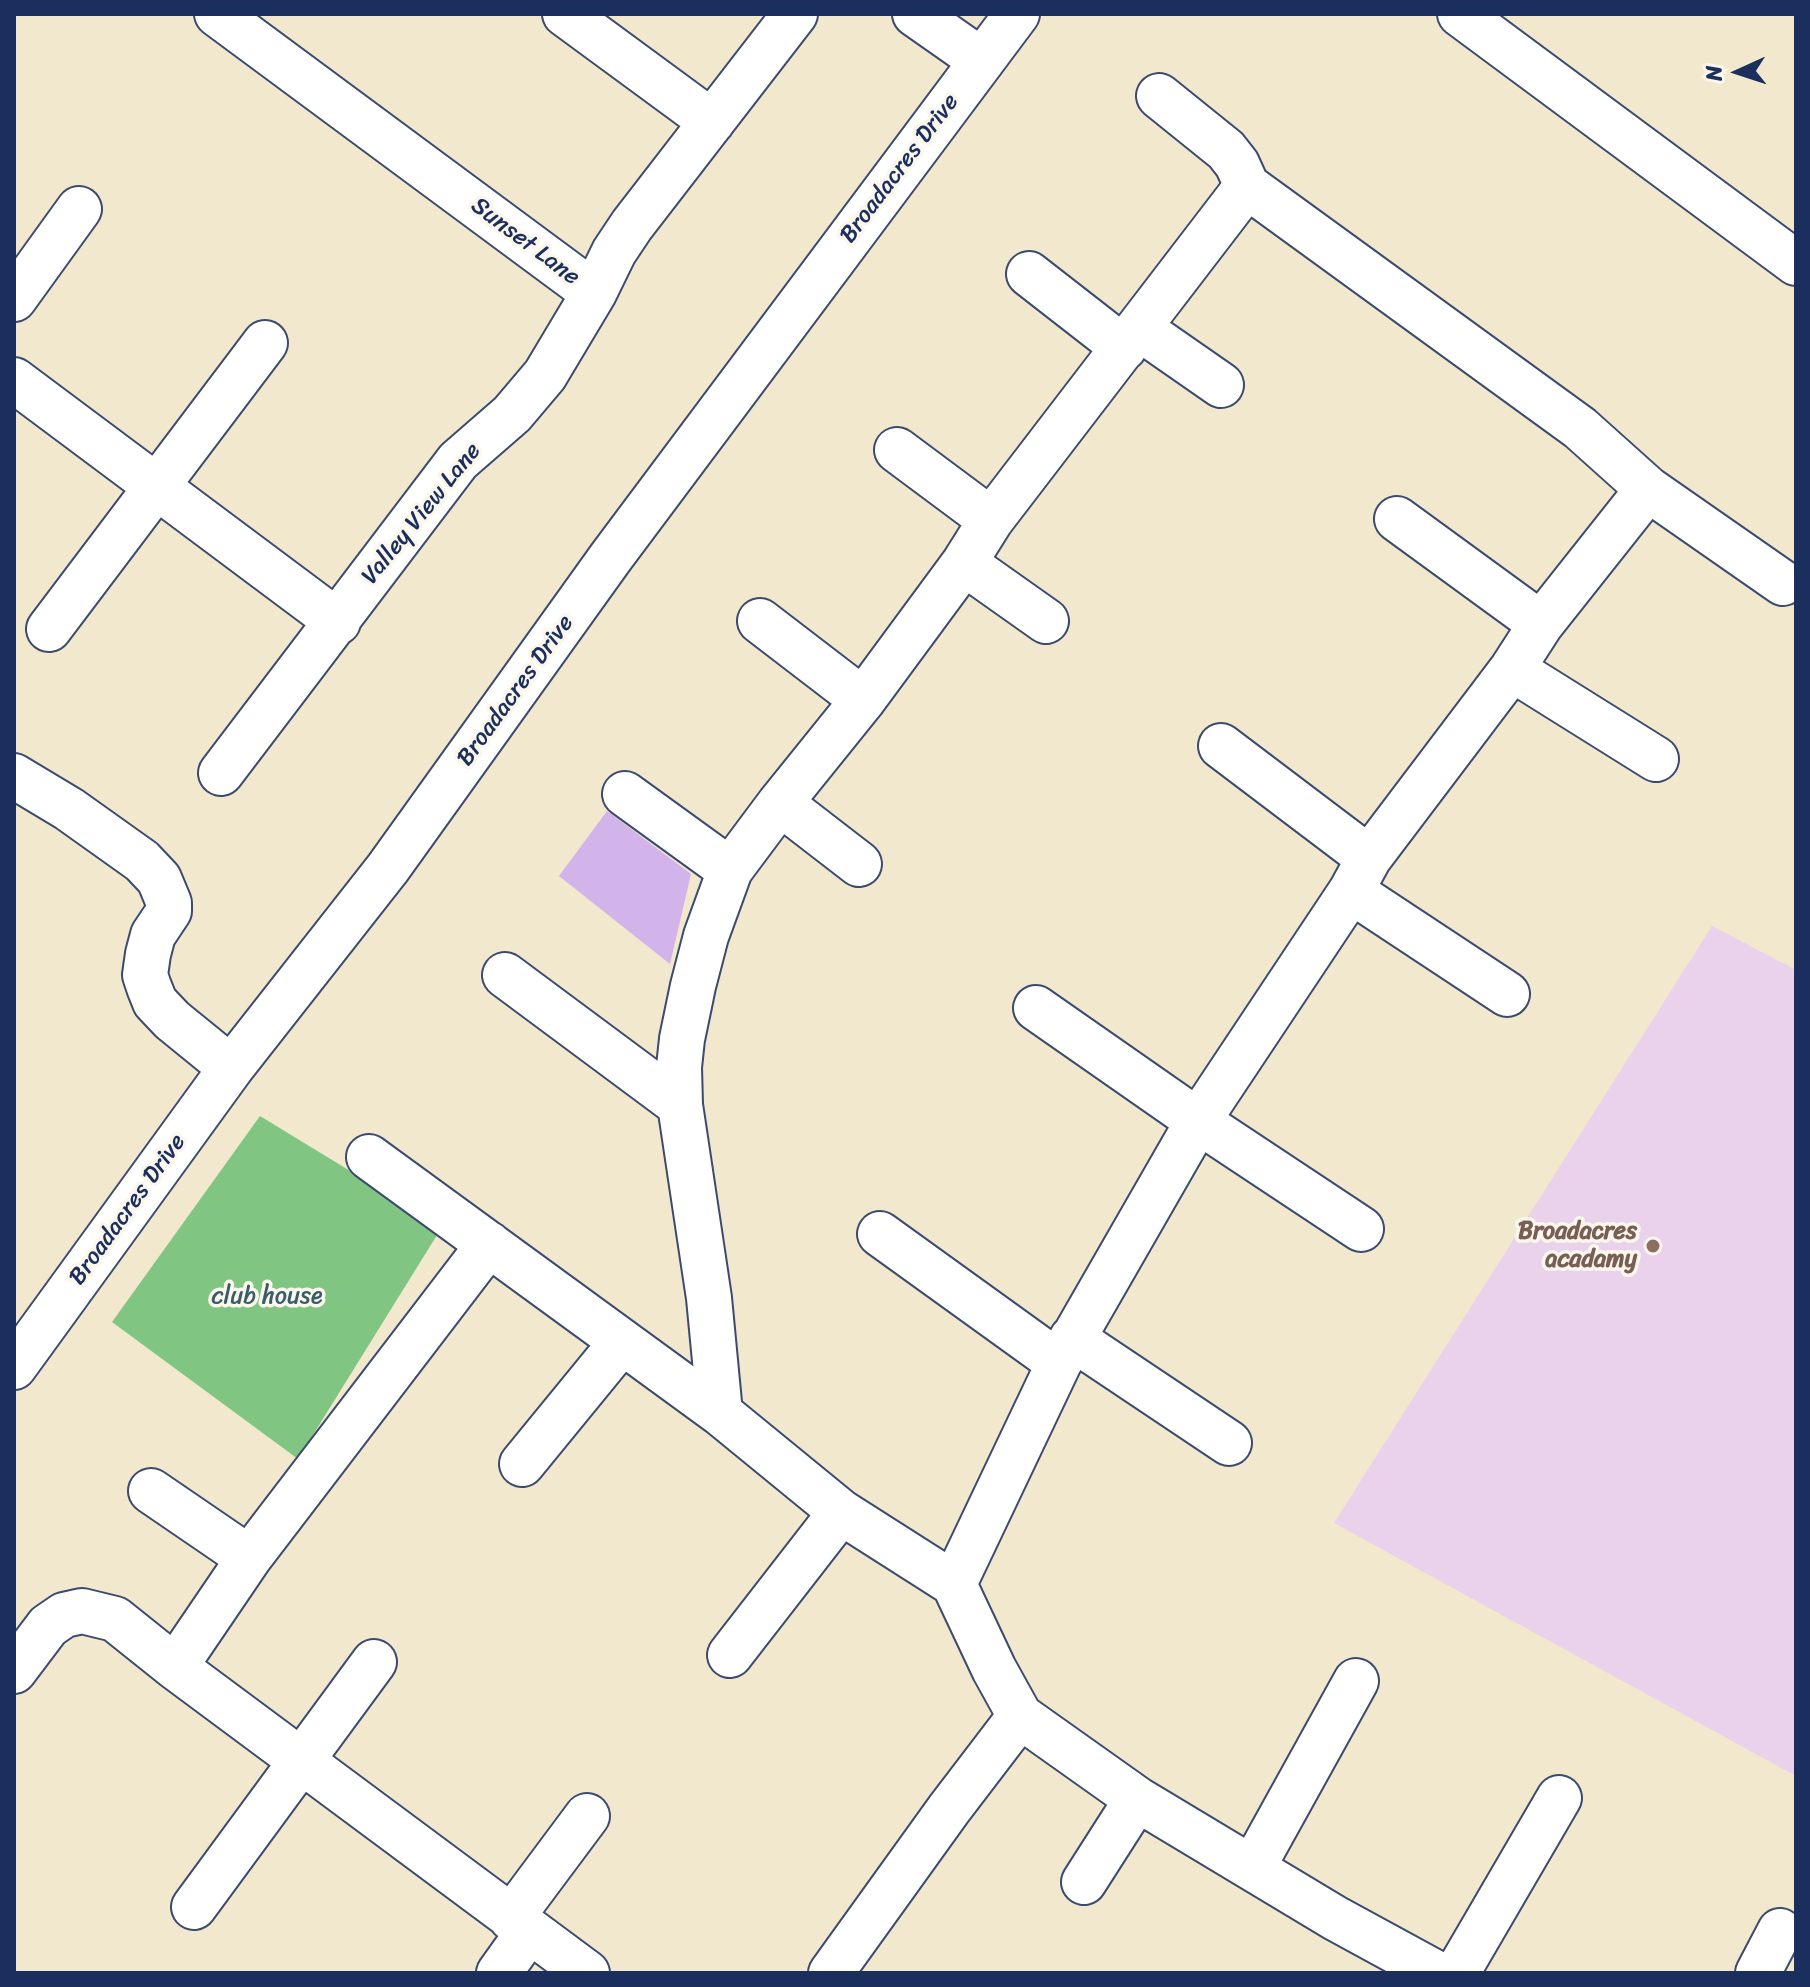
<!DOCTYPE html>
<html>
<head>
<meta charset="utf-8">
<style>
	body { margin:0 }
	#map { position:relative; width:1810px; height:1987px; overflow:hidden; background:#f1e8cd; font-family:Sriracha,sans-serif }
	canvas { display:block }
	.frame { position:absolute; inset:0; border:16px solid #1b2f5e; pointer-events:none }
	.north { position:absolute; left:1698px; top:32px; width:80px; height:80px; -webkit-text-stroke:6px #fbf7ec; paint-order:stroke; rotate:267deg; font-size:22px; font-weight:700; line-height:32px; text-align:center; color:#1b2f5e }
	.north::after { content:''; display:block; margin:auto; width:28px; height:36px; background:#1b2f5e; clip-path:polygon(50% 0,100% 100%,50% 72%,0 100%) }
</style>
</head>
<body>
<div id="map">
<canvas width="1810" height="1987"></canvas>
<div class="frame"></div>
<div class="north">N</div>
</div>
<script>
const c = document.querySelector('canvas').getContext('2d');
c.lineJoin = 'round';
function fill(path, color) { c.fillStyle = color; c.fill(path, 'evenodd'); }
const shape = rows => new Path2D(rows.map(r => 'M' + r).join(''));
function stroke(path, color, width, dash) { c.strokeStyle = color; c.lineWidth = width; c.lineCap = dash ? 'butt' : 'round'; c.setLineDash(dash || []); c.stroke(path); }
function drawText(font, color, halo, rows, align = 'center') {
  c.font = font + ' Sriracha,sans-serif'; c.lineWidth = 7; c.setLineDash([]); c.textBaseline = 'middle'; c.strokeStyle = halo; c.fillStyle = color; for (const [text, x, y, turn = 0] of rows) {
    c.save(); c.translate(x, y); c.rotate((+turn || 0) * Math.PI / 180); c.textAlign = isNaN(turn) ? turn : align; if (halo) c.strokeText(text, 0, 0); c.fillText(text, 0, 0); c.restore();
  }
}
fill(shape([
	[1712,926,1796,970,1796,1776,1334,1523]
]), '#ead1ec');
fill(shape([
	[260,1116,442,1227,298,1459,112,1322]
]), '#80c682');
fill(shape([
	[607,811,691,874,670,964,559,876]
]), '#d2b3ea');
const minor = shape([
	[217,14,594,293],
	[565,14,712,122],
	[915,14,982,61],
	[1460,14,1796,263],
	[1159,96,1226,150,1237,164,1247,186,1580,428,1648,489,1783,583],
	[1029,274,1124,348],
	[14,299,79,209],
	[1139,328,1221,385],
	[14,380,338,622],
	[897,450,991,520],
	[1397,519,1541,624],
	[964,563,1046,621],
	[760,621,863,700],
	[49,629,265,343],
	[1512,669,1656,759],
	[1221,746,1369,858],
	[221,773,458,461,512,414,545,375,594,293,614,252,632,225,795,14],
	[14,776,69,809,142,861,159,879,169,903,169,911,153,935,148,954,145,975,149,987,155,1002,172,1020,231,1068],
	[625,794,730,870],
	[780,803,859,864],
	[1351,891,1507,994],
	[505,975,680,1105],
	[1036,1008,1198,1121,1361,1229],
	[369,1157,720,1413,841,1512,954,1584,994,1669,1020,1716,1137,1799,1335,1918,1436,1973],
	[880,1234,1059,1363],
	[1072,1338,1229,1443],
	[14,1367,231,1068,388,868,611,557,1017,14],
	[720,1413,709,1298,680,1105,679,1067,682,1039,693,986,706,936,730,870,780,803,863,700,964,563,991,520,1247,186],
	[522,1464,621,1343],
	[151,1491,249,1558],
	[954,1584,1059,1363,1198,1121,1351,891,1369,858,1512,669,1541,624,1648,489],
	[730,1655,841,1512],
	[175,1667,249,1558,489,1244],
	[14,1671,48,1626,64,1615,82,1611,115,1619,175,1667,587,1973],
	[1253,1867,1356,1681],
	[1084,1882,1137,1799],
	[194,1907,374,1662],
	[511,1918,587,1816],
	[499,1973,529,1931],
	[831,1973,949,1809,1020,1716],
	[1457,1973,1559,1798],
	[1758,1973,1780,1931]
]);
stroke(minor, '#3b4b6f', 48);
stroke(minor, '#fff', 44);
for (const [x, y, r, color] of [
	[1653,1246,8,"#8d6e63"]
]) { const dot = new Path2D(); dot.arc(x, y, r, 0, 2 * Math.PI); c.fillStyle = color; c.fill(dot); stroke(dot, '#fbf7ec', 3); }
drawText('24px', '#1b2f5e', '#fbf7ec', [
	["Broadacres Drive",900,169,-53],
	["Sunset Lane",525,242,37],
	["Valley View Lane",422,514,-51],
	["Broadacres Drive",516,691,-54],
	["Broadacres Drive",128,1210,-54]
]);
drawText('bold 24px', '#785e54', '#fbf7ec', [
	["Broadacres",1637,1232],
	["acadamy",1637,1260]
], 'right');
drawText('24px', '#395c69', '#fbf7ec', [
	["club house",267,1297]
]);
</script>
</body>
</html>
